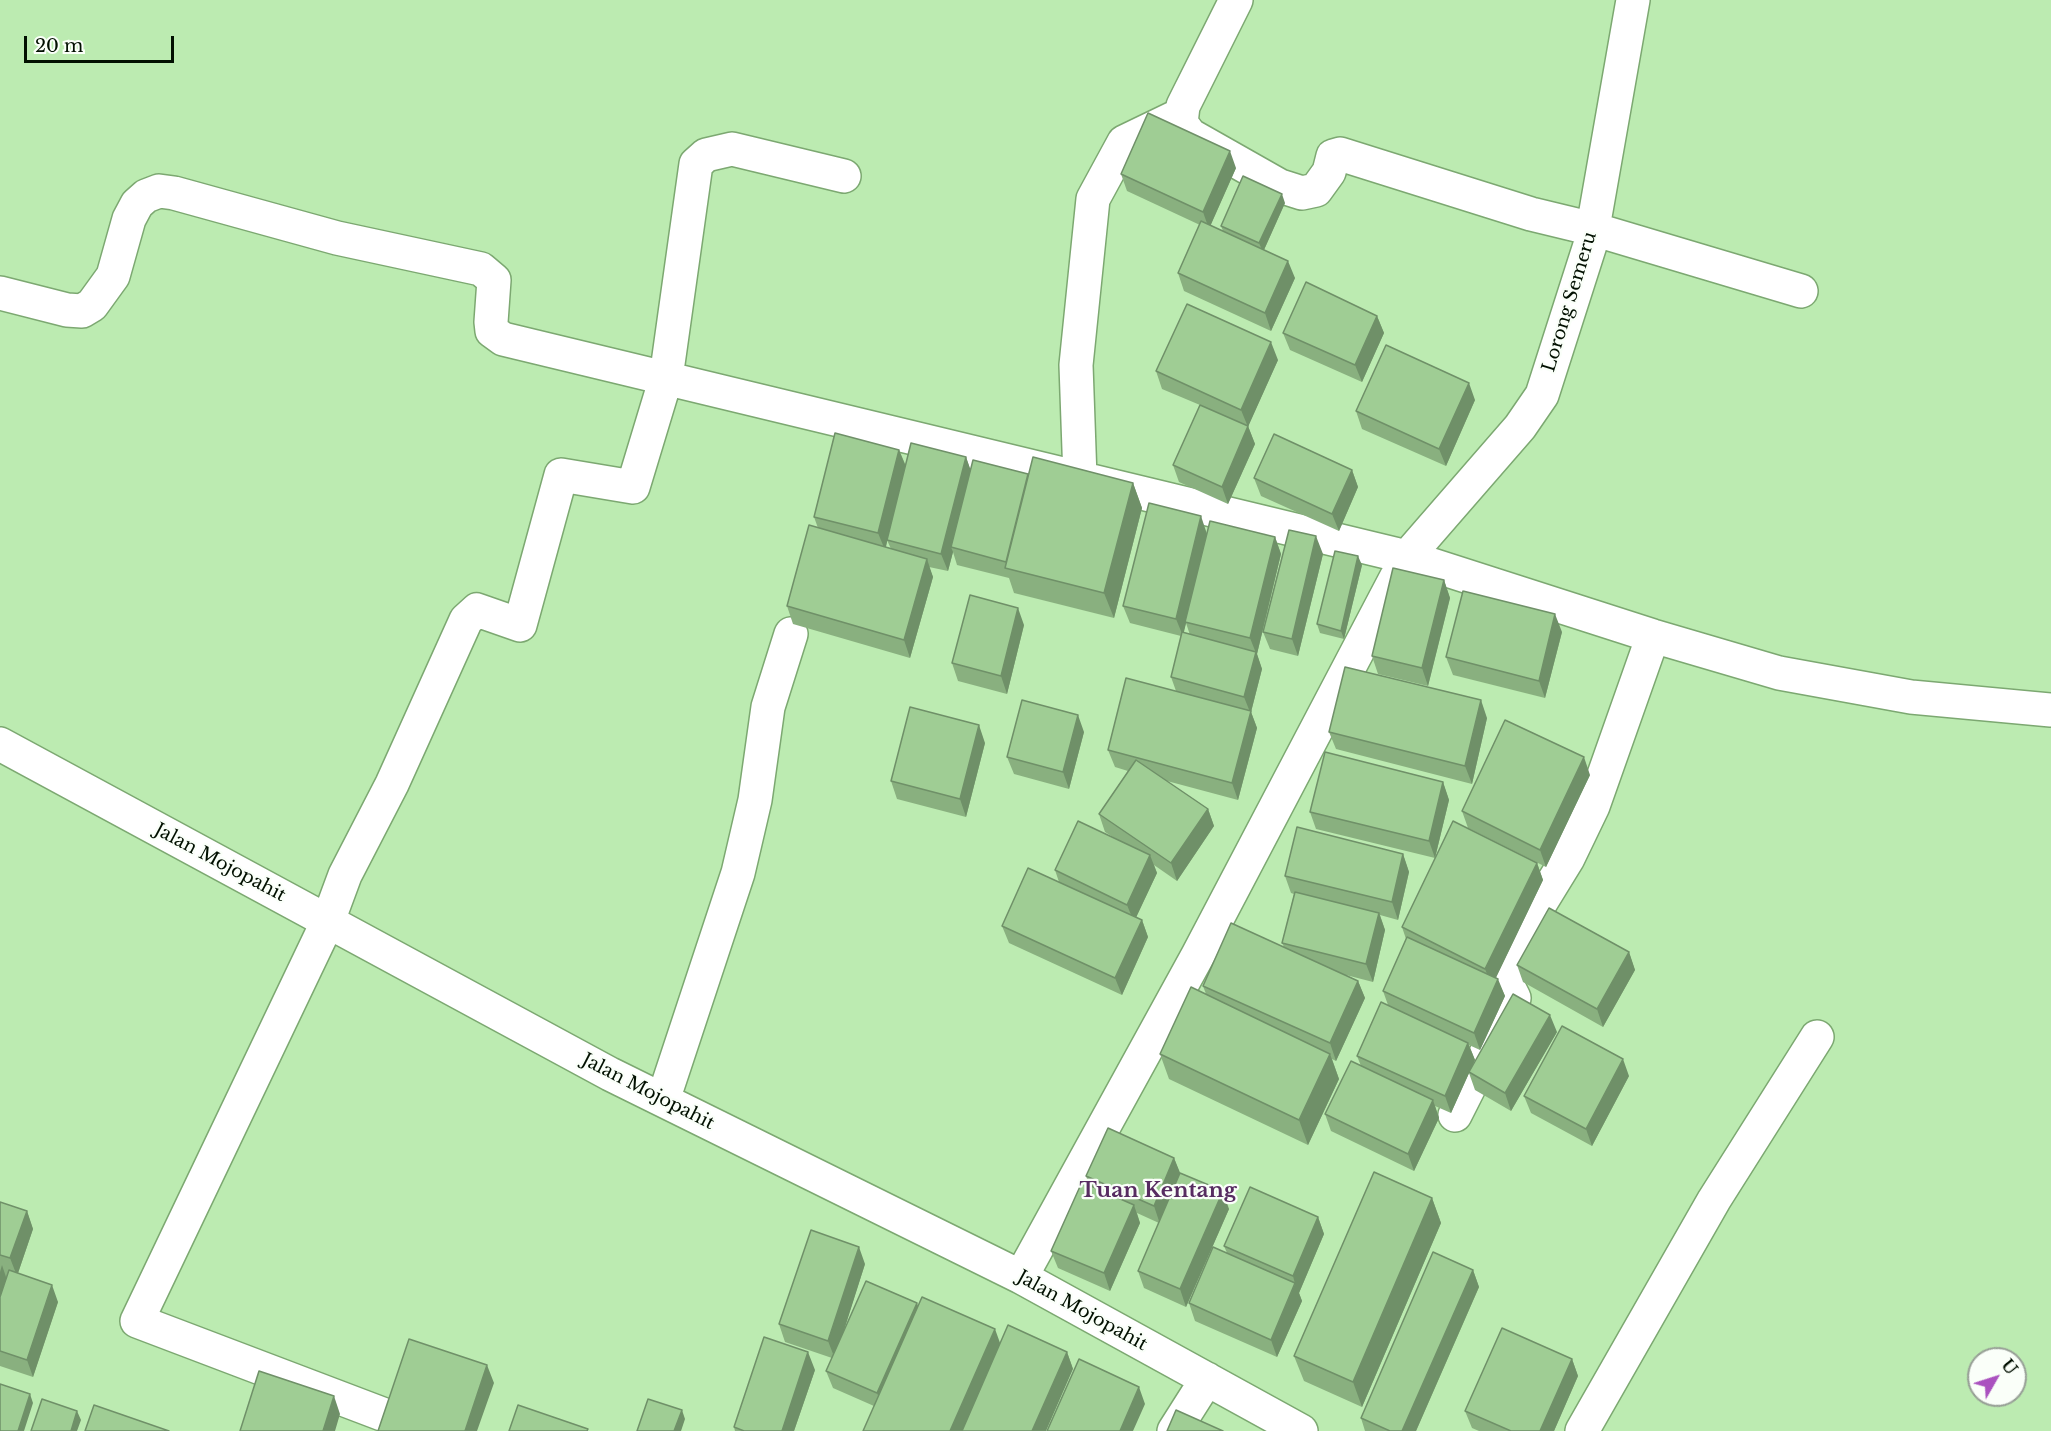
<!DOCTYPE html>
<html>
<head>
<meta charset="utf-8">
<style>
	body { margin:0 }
	#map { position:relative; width:2051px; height:1431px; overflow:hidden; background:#bcebb1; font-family:"Libre Baskerville",serif }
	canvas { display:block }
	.north { position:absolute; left:1967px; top:1347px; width:60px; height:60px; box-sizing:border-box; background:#fafff9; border:2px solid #979f96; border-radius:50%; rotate:51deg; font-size:16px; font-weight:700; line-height:24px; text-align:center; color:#021001 }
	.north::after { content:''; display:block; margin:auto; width:21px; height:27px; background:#aa52bf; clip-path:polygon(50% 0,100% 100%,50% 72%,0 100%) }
	.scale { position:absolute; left:24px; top:36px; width:150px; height:27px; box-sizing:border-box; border:3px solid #021001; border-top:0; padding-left:8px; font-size:18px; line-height:21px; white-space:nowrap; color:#021001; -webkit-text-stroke:4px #fafff9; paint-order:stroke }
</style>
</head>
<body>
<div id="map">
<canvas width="2051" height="1431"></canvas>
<div class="north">U</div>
<div class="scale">20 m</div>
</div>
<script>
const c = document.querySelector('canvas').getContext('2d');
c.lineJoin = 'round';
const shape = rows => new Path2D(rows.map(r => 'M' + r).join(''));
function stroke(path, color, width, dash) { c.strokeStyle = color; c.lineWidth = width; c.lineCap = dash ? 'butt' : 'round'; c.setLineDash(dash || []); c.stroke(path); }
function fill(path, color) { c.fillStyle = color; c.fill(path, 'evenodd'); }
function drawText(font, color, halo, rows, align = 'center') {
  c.font = font + ' "Libre Baskerville",serif'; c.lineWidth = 4.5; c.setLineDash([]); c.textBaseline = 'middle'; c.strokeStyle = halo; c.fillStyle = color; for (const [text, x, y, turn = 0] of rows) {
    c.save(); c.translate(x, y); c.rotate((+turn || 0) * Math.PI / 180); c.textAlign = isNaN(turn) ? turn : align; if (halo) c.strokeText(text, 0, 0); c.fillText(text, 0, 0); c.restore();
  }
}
const minor = shape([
	[1236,0,1183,106,1181,123,1190,135,1280,186,1302,193,1316,190,1329,172,1333,156,1340,154,1531,214,1593,229,1801,291],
	[0,293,67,310,82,311,92,305,113,276,129,219,137,204,146,196,159,191,174,193,337,238,481,269,494,280,491,322,492,331,503,339,1407,557,1653,636,1779,673,1911,697,2051,710],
	[1080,478,1076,365,1093,199,1124,142,1180,115],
	[0,744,610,1074,1021,1277,1301,1431],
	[663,1100,738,873,755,800,768,707,791,634],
	[1455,1115,1514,998,1505,980,1505,969,1533,915,1568,858,1593,806,1653,636],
	[1021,1277,1198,955,1407,557,1520,427,1542,395,1590,245,1633,0],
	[382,1414,137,1321,328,921,345,875,392,784,466,620,477,610,520,625,561,475,633,487,666,378,696,164,706,155,732,149,844,176],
	[1174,1431,1207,1379],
	[1582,1431,1714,1200,1817,1037]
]);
stroke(minor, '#7ca871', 36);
stroke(minor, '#fff', 33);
fill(shape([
	[1236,168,1210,226,1223,231,1221,226,1285,203,1264,250,1295,278,1271,331,1184,291,1178,273,1200,225,1127,191,1121,174],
	[1377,316,1384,333,1362,382,1290,350,1283,333],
	[1278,360,1248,426,1255,444,1228,504,1179,482,1173,465,1200,405,1162,389,1156,371],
	[1475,400,1446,466,1362,429,1356,411],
	[899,450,906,466,966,457,970,469,1133,483,1142,508,1114,618,1014,593,1009,578,957,565,953,552,948,571,929,567,933,577,910,658,793,624,787,606,818,528,814,517],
	[887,540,891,549,886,547],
	[1352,470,1358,487,1339,531,1261,496,1254,478],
	[1207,533,1275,537,1281,554,1257,654,1262,669,1251,712,1257,728,1238,800,1167,781,1208,809,1214,826,1177,881,1154,865,1157,873,1136,917,1142,920,1148,937,1122,995,1009,943,1002,926,1059,882,1055,870,1116,839,1105,832,1099,814,1128,771,1115,767,1108,750,1176,691,1171,677,1181,636,1130,623,1123,606],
	[1186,623,1190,635,1183,633],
	[1323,554,1298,656,1270,649,1263,632],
	[1362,565,1344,639,1320,633,1317,624],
	[1444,580,1450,598,1428,686,1378,674,1372,656],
	[1024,625,1007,694,958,681,952,663],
	[1562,632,1545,698,1453,675,1446,657],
	[1487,718,1472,784,1336,749,1329,732],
	[1084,732,1069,789,1014,774,1007,757],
	[985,743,966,817,897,799,891,781],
	[1590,775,1546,867,1468,828,1462,811],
	[1443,782,1449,800,1435,858,1316,829,1310,812],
	[1403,854,1409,872,1398,920,1380,915,1385,930,1373,982,1346,975,1358,981,1365,998,1336,1061,1332,1059,1339,1079,1308,1145,1169,1079,1160,1054,1206,994,1203,986,1284,947,1282,943,1294,894,1291,893,1285,876],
	[1537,863,1543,880,1496,977,1505,996,1480,1050,1469,1045,1475,1060,1471,1068,1557,1032,1511,1111,1475,1090,1469,1073,1451,1113,1435,1106,1439,1118,1414,1171,1331,1131,1325,1114,1361,1066,1357,1056,1388,1005,1383,991,1406,939,1402,927],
	[1629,952,1635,970,1603,1027,1523,982,1517,965],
	[1629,1076,1592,1146,1531,1113,1524,1096],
	[1174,1158,1180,1174,1229,1209,1186,1307,1144,1288,1138,1271,1159,1223,1137,1213,1140,1223,1110,1291,1058,1268,1051,1251,1089,1185,1086,1176],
	[1432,1198,1441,1223,1362,1407,1304,1381,1294,1356],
	[0,1202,27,1211,33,1229,18,1273,58,1302,33,1377,0,1366],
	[1318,1217,1324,1234,1299,1293,1302,1301,1277,1357,1195,1321,1189,1303,1227,1253,1224,1246],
	[865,1264,843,1332,918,1306,1000,1344,1067,1352,1073,1369,874,1406,833,1388,826,1371,832,1358,785,1342,779,1324],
	[1473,1270,1479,1287,1416,1431,1365,1431,1361,1418],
	[1572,1359,1578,1376,1554,1431,1479,1431,1472,1428,1465,1411],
	[815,1370,794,1431,735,1431,734,1427]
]), '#89b07f');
fill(shape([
	[1230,151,1236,168,1209,229,1203,212],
	[1282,194,1285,203,1263,252,1259,243],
	[1288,261,1295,278,1271,331,1265,313],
	[1377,316,1384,333,1362,382,1355,365],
	[1271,342,1278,360,1248,427,1241,410],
	[1469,383,1475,400,1446,466,1439,449],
	[1248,426,1255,444,1228,504,1222,487],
	[899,450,906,467,885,550,878,533],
	[966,457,972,474,951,547,953,552,948,571,941,554],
	[1352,470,1358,487,1339,531,1332,514],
	[1133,483,1142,508,1114,618,1104,593],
	[1201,516,1207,534,1183,636,1176,619],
	[1316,536,1323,554,1298,656,1292,639],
	[1275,537,1281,554,1257,654,1262,669,1251,712,1257,728,1238,800,1232,783,1250,712,1244,697,1256,653,1250,638],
	[1358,556,1362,565,1344,639,1341,631],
	[927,559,933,577,910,658,904,640],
	[1444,580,1450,598,1428,686,1422,668],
	[1018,608,1024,625,1007,694,1001,676],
	[1555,614,1562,632,1545,698,1539,681],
	[1481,700,1487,718,1472,784,1465,766],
	[1078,715,1084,732,1069,789,1063,772],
	[979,725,985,743,966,817,960,799],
	[1584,757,1590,775,1546,867,1540,850],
	[1443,782,1449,800,1435,858,1429,841],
	[1208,809,1214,826,1177,881,1171,863],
	[1403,854,1409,872,1398,920,1392,902],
	[1150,855,1157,873,1134,922,1127,905],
	[1537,863,1543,880,1492,986,1485,969],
	[1379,913,1385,930,1373,982,1366,964],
	[1142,920,1148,937,1122,995,1115,978],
	[1629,952,1635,970,1603,1027,1597,1009],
	[1498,979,1505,996,1480,1050,1474,1033],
	[1358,981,1365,998,1336,1061,1330,1043],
	[1550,1015,1557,1032,1511,1111,1505,1093],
	[1468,1043,1475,1060,1451,1113,1445,1096],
	[1330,1054,1339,1079,1308,1145,1299,1120],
	[1623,1059,1629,1076,1592,1146,1586,1129],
	[1433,1100,1439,1118,1414,1171,1408,1154],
	[1174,1158,1181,1175,1160,1224,1154,1206],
	[1223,1191,1229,1209,1186,1307,1180,1289],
	[1432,1198,1441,1223,1362,1407,1353,1382],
	[1134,1205,1140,1223,1110,1291,1104,1273],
	[27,1211,33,1229,17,1276,10,1258],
	[1318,1217,1324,1234,1299,1293,1302,1301,1277,1357,1271,1340,1295,1284,1293,1276],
	[859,1247,865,1264,835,1359,828,1341],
	[2,1265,8,1283,0,1308,0,1272],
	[1473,1270,1479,1287,1416,1431,1402,1431],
	[52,1285,58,1302,33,1377,27,1360],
	[917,1303,923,1320,884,1410,877,1393],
	[995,1329,1004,1354,970,1431,950,1431],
	[808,1352,815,1370,794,1431,782,1431],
	[1067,1352,1073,1369,1046,1431,1032,1431],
	[1572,1359,1578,1376,1554,1431,1540,1431],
	[487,1365,494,1383,477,1431,465,1431],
	[1139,1387,1145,1404,1133,1431,1120,1431],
	[30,1394,33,1403,24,1431,18,1431],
	[334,1396,340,1414,335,1431,323,1431],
	[682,1410,685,1419,681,1431,674,1431],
	[77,1411,81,1420,77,1431,71,1431]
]), '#6f9068');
const building = shape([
	[1148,113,1230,151,1203,212,1121,174,1148,113],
	[1243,176,1282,194,1259,243,1221,226,1243,176],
	[1201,221,1288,261,1265,313,1178,273,1201,221],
	[1306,282,1377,316,1355,365,1283,333,1306,282],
	[1187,304,1271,342,1241,410,1156,371,1187,304],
	[1386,345,1469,383,1439,449,1356,411,1386,345],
	[1200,405,1248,426,1222,487,1173,465,1200,405],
	[835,433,899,450,878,533,814,517,835,433],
	[1274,434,1352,470,1332,514,1254,478,1274,434],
	[911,443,966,457,941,554,887,540,911,443],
	[1033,457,1133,483,1104,593,1005,568,1033,457],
	[973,460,1028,474,1006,562,951,547,973,460],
	[1149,503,1201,516,1176,619,1123,606,1149,503],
	[1210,521,1275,537,1250,638,1185,622,1210,521],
	[809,525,927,559,904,640,787,606,809,525],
	[1289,530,1316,536,1292,639,1263,632,1289,530],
	[1335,551,1358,556,1341,631,1317,624,1335,551],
	[1393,568,1444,580,1422,668,1372,656,1393,568],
	[1463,591,1555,614,1539,681,1446,657,1463,591],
	[970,595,1018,608,1001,676,952,663,970,595],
	[1182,632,1256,652,1244,697,1171,677,1182,632],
	[1345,667,1481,700,1465,766,1329,732,1345,667],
	[1126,678,1251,711,1232,783,1108,750,1126,678],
	[1022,700,1078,715,1063,772,1007,757,1022,700],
	[910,707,979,725,960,799,891,781,910,707],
	[1505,720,1584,757,1540,850,1462,811,1505,720],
	[1325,752,1443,782,1429,841,1310,812,1325,752],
	[1136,760,1208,809,1171,863,1099,814,1136,760],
	[1078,821,1150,855,1127,905,1055,870,1078,821],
	[1453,821,1537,863,1485,969,1402,927,1453,821],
	[1297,827,1403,854,1392,902,1285,876,1297,827],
	[1028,868,1142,920,1115,978,1002,926,1028,868],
	[1295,892,1379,913,1366,964,1282,943,1295,892],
	[1549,908,1629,952,1597,1009,1517,965,1549,908],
	[1231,923,1358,981,1330,1043,1203,986,1231,923],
	[1407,937,1498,979,1474,1033,1383,991,1407,937],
	[1191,987,1330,1054,1299,1120,1160,1054,1191,987],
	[1513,994,1550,1015,1505,1093,1469,1072,1513,994],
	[1381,1002,1468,1043,1445,1096,1357,1056,1381,1002],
	[1562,1026,1623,1059,1586,1129,1524,1096,1562,1026],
	[1351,1061,1433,1100,1408,1154,1325,1114,1351,1061],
	[1108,1128,1174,1158,1154,1206,1086,1176,1108,1128],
	[1374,1172,1432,1198,1353,1382,1294,1356,1374,1172],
	[1180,1173,1223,1191,1180,1289,1138,1271,1180,1173],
	[1082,1182,1134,1205,1104,1273,1051,1251,1082,1182],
	[1250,1187,1318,1217,1293,1276,1224,1246,1250,1187],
	[0,1202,27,1211,10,1258,0,1255,0,1202],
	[811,1230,859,1247,828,1341,779,1324,811,1230],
	[1213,1247,1295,1283,1271,1340,1189,1303,1213,1247],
	[1433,1252,1473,1270,1402,1431,1390,1431,1361,1418,1433,1252],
	[9,1270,52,1285,27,1360,0,1351,0,1297,9,1270],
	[866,1281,917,1303,877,1393,826,1371,866,1281],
	[922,1297,995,1329,950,1431,863,1431,922,1297],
	[1008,1325,1067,1352,1032,1431,962,1431,1008,1325],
	[1502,1328,1572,1359,1540,1431,1511,1431,1465,1411,1502,1328],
	[764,1337,808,1352,782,1431,744,1431,734,1427,764,1337],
	[409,1339,487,1365,465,1431,378,1431,409,1339],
	[1079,1359,1139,1387,1120,1431,1047,1431,1079,1359],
	[259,1371,334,1396,323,1431,240,1431,259,1371],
	[0,1384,30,1394,18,1431,0,1431,0,1384],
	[42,1399,77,1411,71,1431,31,1431,42,1399],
	[648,1399,682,1410,674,1431,637,1431,648,1399],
	[94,1405,169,1431,85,1431,94,1405],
	[518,1405,588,1429,587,1431,509,1431,518,1405],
	[1176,1410,1223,1431,1167,1431,1176,1410]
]);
fill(building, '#9fcd94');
stroke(building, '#6f9068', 1.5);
drawText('18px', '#021001', '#fafff9', [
	["Lorong Semeru",1570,302,-73],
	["Jalan Mojopahit",220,863,28],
	["Jalan Mojopahit",648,1092,27],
	["Jalan Mojopahit",1082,1311,29]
]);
drawText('bold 21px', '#572c61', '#fafff9', [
	["Tuan Kentang",1158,1191]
]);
</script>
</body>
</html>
